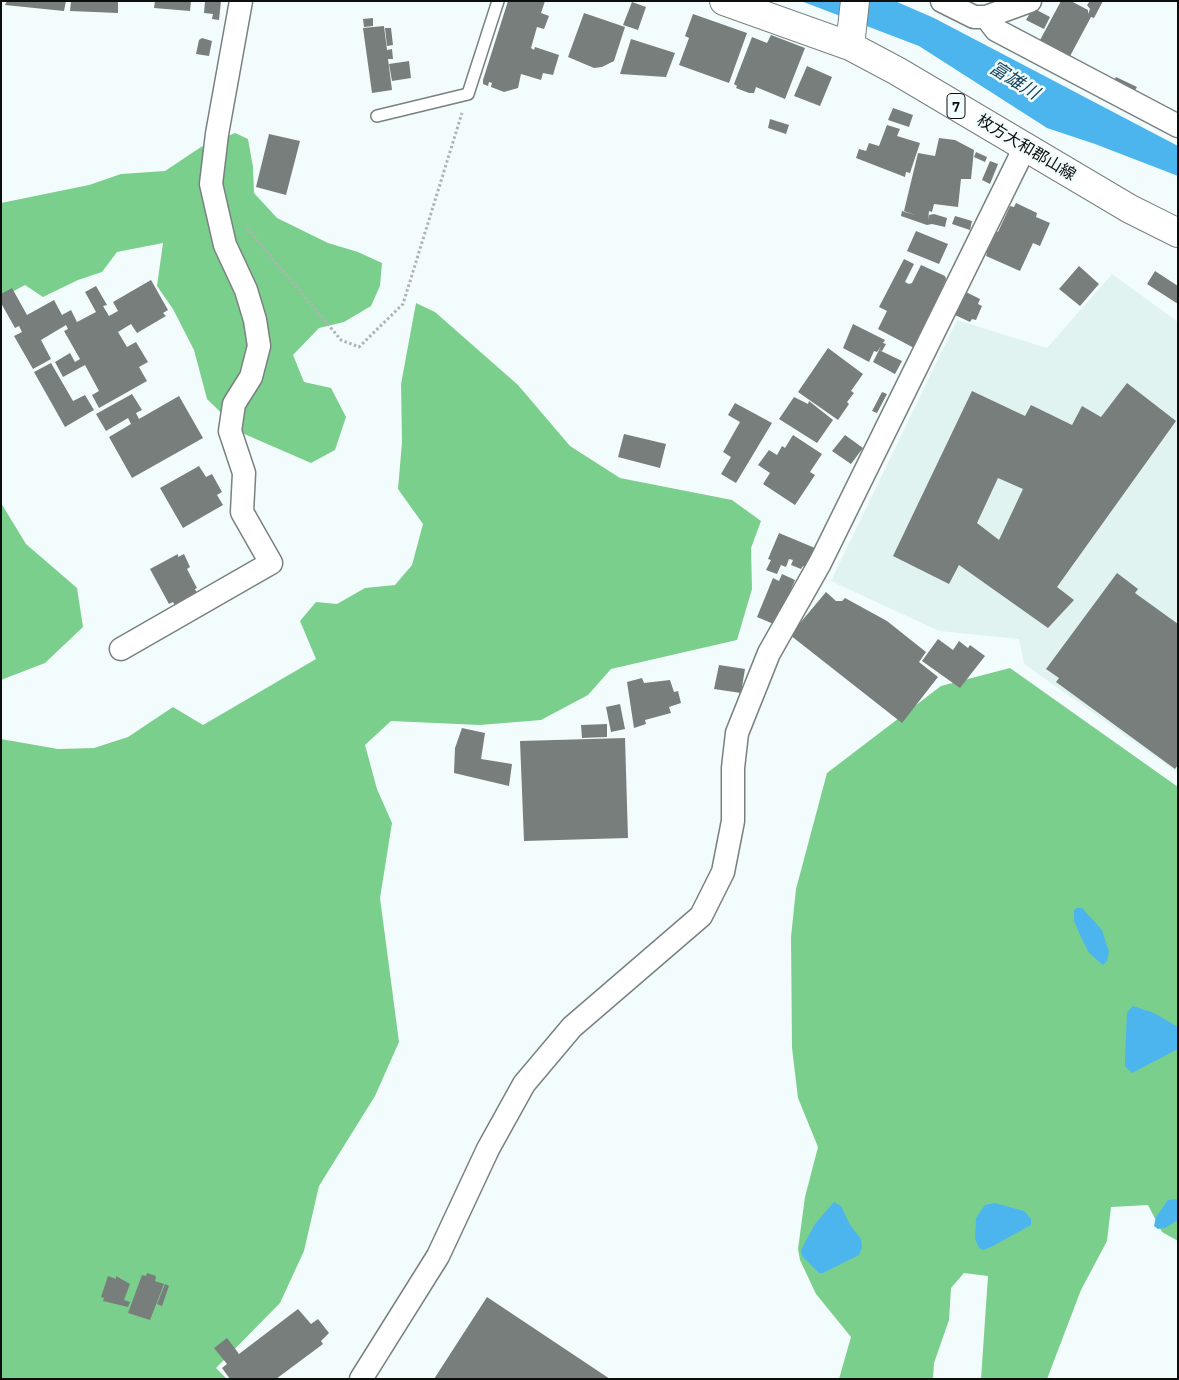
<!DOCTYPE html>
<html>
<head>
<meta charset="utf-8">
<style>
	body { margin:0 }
	#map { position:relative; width:1179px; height:1380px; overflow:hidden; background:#f3fcfc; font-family:"Zilla Slab",serif }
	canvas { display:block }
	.frame { position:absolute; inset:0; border:2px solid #0b0e0d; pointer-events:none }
</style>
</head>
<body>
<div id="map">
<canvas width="1179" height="1380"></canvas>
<div class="frame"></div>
</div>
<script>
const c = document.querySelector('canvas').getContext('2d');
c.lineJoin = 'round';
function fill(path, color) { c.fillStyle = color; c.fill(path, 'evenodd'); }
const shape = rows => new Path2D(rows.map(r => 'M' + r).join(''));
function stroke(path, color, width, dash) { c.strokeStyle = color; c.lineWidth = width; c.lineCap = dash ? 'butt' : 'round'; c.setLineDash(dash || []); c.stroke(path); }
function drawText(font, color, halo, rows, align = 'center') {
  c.font = font + ' "Zilla Slab","Noto Sans JP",serif'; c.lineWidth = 5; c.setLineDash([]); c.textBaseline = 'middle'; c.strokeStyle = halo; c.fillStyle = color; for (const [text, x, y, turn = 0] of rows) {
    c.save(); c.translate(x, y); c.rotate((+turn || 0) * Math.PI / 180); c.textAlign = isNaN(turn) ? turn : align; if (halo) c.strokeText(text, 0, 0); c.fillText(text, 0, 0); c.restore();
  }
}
fill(shape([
	[1112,274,1178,322,1178,773,1024,664,1019,639,939,631,831,581,957,320,1047,348]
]), '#e0f3f1');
fill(shape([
	[235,133,248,139,253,167,254,193,277,218,328,243,358,252,382,263,380,286,371,306,344,322,319,328,293,355,304,382,331,388,346,417,335,450,311,463,242,433,207,399,194,350,173,309,157,286,163,243,117,252,102,272,78,280,43,297,25,285,1,298,1,203,89,185,121,174,165,171,201,147],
	[416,303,435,312,518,385,570,446,620,478,732,500,761,521,751,548,752,589,737,640,611,669,588,695,541,720,480,725,391,721,365,745,377,789,392,823,380,898,399,1042,375,1096,319,1186,304,1251,280,1303,216,1368,227,1379,1,1379,1,739,58,749,94,748,128,737,173,707,203,725,316,659,300,621,316,602,337,604,365,588,395,585,412,565,423,524,398,489,402,442,401,384],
	[1,503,26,544,77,588,83,627,45,663,1,680],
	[1010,668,1178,787,1178,1241,1162,1232,1148,1205,1111,1207,1107,1241,1081,1290,1047,1379,981,1379,988,1276,964,1273,951,1288,949,1320,934,1363,933,1379,839,1379,851,1337,816,1294,800,1260,798,1249,805,1197,818,1147,798,1098,792,1048,791,937,796,889,827,773,941,686]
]), '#7bcf8c');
fill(shape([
	[801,1,895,1,934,18,1178,146,1178,176,1095,144,1047,128,919,46],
	[1077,908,1082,908,1102,930,1109,952,1107,961,1103,965,1089,953,1081,937,1074,921,1074,910],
	[1133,1006,1154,1013,1178,1027,1178,1049,1132,1073,1125,1066,1125,1059,1127,1012],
	[1178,1199,1178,1220,1165,1228,1158,1229,1154,1226,1156,1217,1168,1200],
	[834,1202,841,1206,850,1225,861,1239,862,1248,859,1255,823,1273,819,1273,802,1256,801,1250,815,1224],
	[995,1203,1024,1211,1031,1219,1031,1225,993,1246,984,1250,979,1248,975,1239,976,1218,985,1205]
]), '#4cb5ee');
fill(shape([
	[7,1,66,1,64,11,5,5],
	[71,1,118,1,118,13,70,11],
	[155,1,191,1,190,11,154,8],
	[205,1,221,1,219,20,212,19,213,14,204,13],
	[508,1,545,1,541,13,549,16,544,29,537,27,531,48,534,50,535,47,559,55,553,75,543,73,541,80,521,74,518,88,504,92,491,87,492,83,489,82,488,86,483,84,483,80],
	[1061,1,1071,1,1088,10,1088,14,1090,9,1087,5,1090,1,1103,1,1094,18,1091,17,1069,58,1039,42],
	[632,2,646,7,638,30,623,25],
	[1033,8,1050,17,1044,29,1026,20],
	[584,13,625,27,614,61,602,67,594,68,568,57],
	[693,14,747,33,729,83,679,65,689,38,685,36],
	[373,18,373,26,364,27,363,19],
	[384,26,387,50,392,49,393,59,388,59,392,90,372,93,363,28],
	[385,28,391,28,393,45,387,46],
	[771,35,805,48,785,99,756,87,754,93,749,93,736,88,737,86,734,84,752,37,767,43],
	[202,38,212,41,209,56,196,54,199,40],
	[631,39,675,53,666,77,620,74],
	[409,61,411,78,392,81,389,64],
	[807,66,832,77,820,106,794,96],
	[1116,77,1137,87,1132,95,1112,85],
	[893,108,913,115,909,127,888,120],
	[770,119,789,125,786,134,768,128],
	[887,125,900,129,897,136,920,143,910,173,906,172,905,177,856,158,859,149,866,151,869,143,879,146],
	[269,134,300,141,286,195,256,187],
	[939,138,955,140,974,150,971,179,961,179,958,207,934,204,932,212,929,211,928,220,929,215,934,214,947,218,945,227,932,224,927,225,901,216,902,211,915,215,904,211,918,153,935,156],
	[976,152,987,157,985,162,974,157],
	[990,161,998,164,990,184,982,180],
	[1016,203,1037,213,1036,217,1050,223,1040,246,1033,243,1020,271,986,256,987,253,983,251,993,230,998,232,1010,206,1014,207],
	[955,216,972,221,970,230,952,224],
	[916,231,948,244,939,264,907,251],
	[904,259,914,264,905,282,909,284,912,283,921,265,945,276,946,279,938,298,940,299,916,349,878,329,887,311,879,307],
	[1079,266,1099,284,1080,306,1059,289],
	[1155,271,1178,286,1178,304,1147,284],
	[151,280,168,310,163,313,166,316,137,333,131,324,118,332,127,347,136,342,148,362,139,367,147,381,99,408,92,395,99,391,85,365,63,377,55,362,70,353,75,362,80,359,64,331,68,329,66,325,41,340,51,359,33,369,14,336,22,332,19,326,15,328,1,303,1,294,12,288,27,315,54,300,62,315,71,310,77,322,96,312,85,292,96,286,107,305,103,306,109,316,118,311,113,302],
	[964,291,980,299,978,304,982,306,976,320,972,319,970,322,953,314],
	[853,324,885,340,883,343,886,344,882,351,879,350,881,346,877,352,874,351,869,362,843,348],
	[828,348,863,374,851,391,854,393,847,402,849,404,838,420,798,392],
	[879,350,902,361,895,374,873,362],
	[51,363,73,401,85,395,94,410,65,427,34,372],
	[1127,383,1176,421,1057,587,1074,600,1048,628,959,565,949,584,893,556,972,391,1025,416,1031,405,1072,425,1082,406,1101,417],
	[998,478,1023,489,999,540,977,523],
	[882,392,887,394,877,413,872,411],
	[132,394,142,410,136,413,139,419,179,396,203,438,132,478,109,437,131,424,128,418,106,431,96,414],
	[794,397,808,404,809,401,833,420,817,443,779,419],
	[735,403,772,423,736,483,721,474,731,457,723,452,740,422,728,415],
	[624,434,666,444,660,468,618,457],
	[793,435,822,454,810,472,815,475,795,505,763,484,770,473,758,465,769,450,777,455,782,446,785,448],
	[845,435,863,448,851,464,832,451],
	[199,466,206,477,212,474,222,492,217,495,223,505,183,528,160,488],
	[779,533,815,548,807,568,803,566,801,569,791,565,793,560,789,559,786,567,781,565,777,574,766,570,771,560,768,559],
	[178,554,178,557,184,554,190,567,187,569,197,588,195,589,197,593,175,606,173,602,169,604,150,569],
	[1117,573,1138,589,1135,593,1178,624,1178,765,1175,769,1056,682,1059,678,1046,669],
	[782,574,795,580,776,625,757,617,773,578,779,581],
	[826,592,836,601,842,601,845,598,887,621,926,652,919,662,938,677,902,723,790,635],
	[938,639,953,650,959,641,968,648,970,645,985,656,960,688,922,661],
	[719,665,745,669,741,693,714,689],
	[642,678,644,683,670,680,674,692,678,691,681,703,669,707,671,713,645,720,646,724,634,728,627,682],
	[620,704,625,729,611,732,606,707],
	[607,724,607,737,582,738,581,725],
	[462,728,485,733,481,759,512,764,509,786,454,773,455,748],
	[625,738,628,838,524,841,520,741],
	[147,1273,156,1276,155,1281,164,1284,150,1320,128,1313,142,1275,146,1276],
	[108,1276,116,1279,116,1276,130,1284,124,1300,130,1302,128,1307,103,1301,104,1298,101,1297],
	[165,1284,169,1286,162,1306,157,1304],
	[487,1297,610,1379,434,1379],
	[298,1309,311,1324,318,1319,329,1333,321,1341,323,1344,276,1379,230,1379,222,1368,227,1364,214,1348,227,1338,239,1354]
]), '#777e7c');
const service = shape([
	[377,116,468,94,498,1]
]);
const minor = shape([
	[942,1,974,17,986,17,1030,1],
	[986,17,996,30,1178,126],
	[121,649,271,563,242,512,244,473,230,431,234,404,251,377,259,346,255,320,246,290,225,245,211,184,217,134,241,1],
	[361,1379,438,1256,488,1149,524,1084,572,1027,701,916,723,872,733,821,733,768,737,733,769,653,820,563,1025,147]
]);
const primary = shape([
	[724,1,850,46,897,71,1130,209,1178,233],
	[850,46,855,1]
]);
stroke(service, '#798180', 14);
stroke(minor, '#798180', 25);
stroke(primary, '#798180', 30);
stroke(shape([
	[247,228,341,340,359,347,403,304,462,113]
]), '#adb4b4', 3, [2.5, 2.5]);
stroke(service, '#fff', 11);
stroke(minor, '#fff', 22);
stroke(primary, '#fff', 28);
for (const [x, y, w] of [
	[956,106,18]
]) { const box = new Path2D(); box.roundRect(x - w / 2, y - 12.5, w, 25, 4); c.fillStyle = '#f3fcfc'; c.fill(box); stroke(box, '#0b0e0d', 1); }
drawText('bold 15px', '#0b0e0d', null, [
	["7",956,106]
]);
drawText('16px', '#0b0e0d', '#f3fcfc', [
	["枚方大和郡山線",1026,148,31]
]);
drawText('italic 18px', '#1a455d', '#f3fcfc', [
	["富雄川",1014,81,32]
]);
</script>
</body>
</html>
